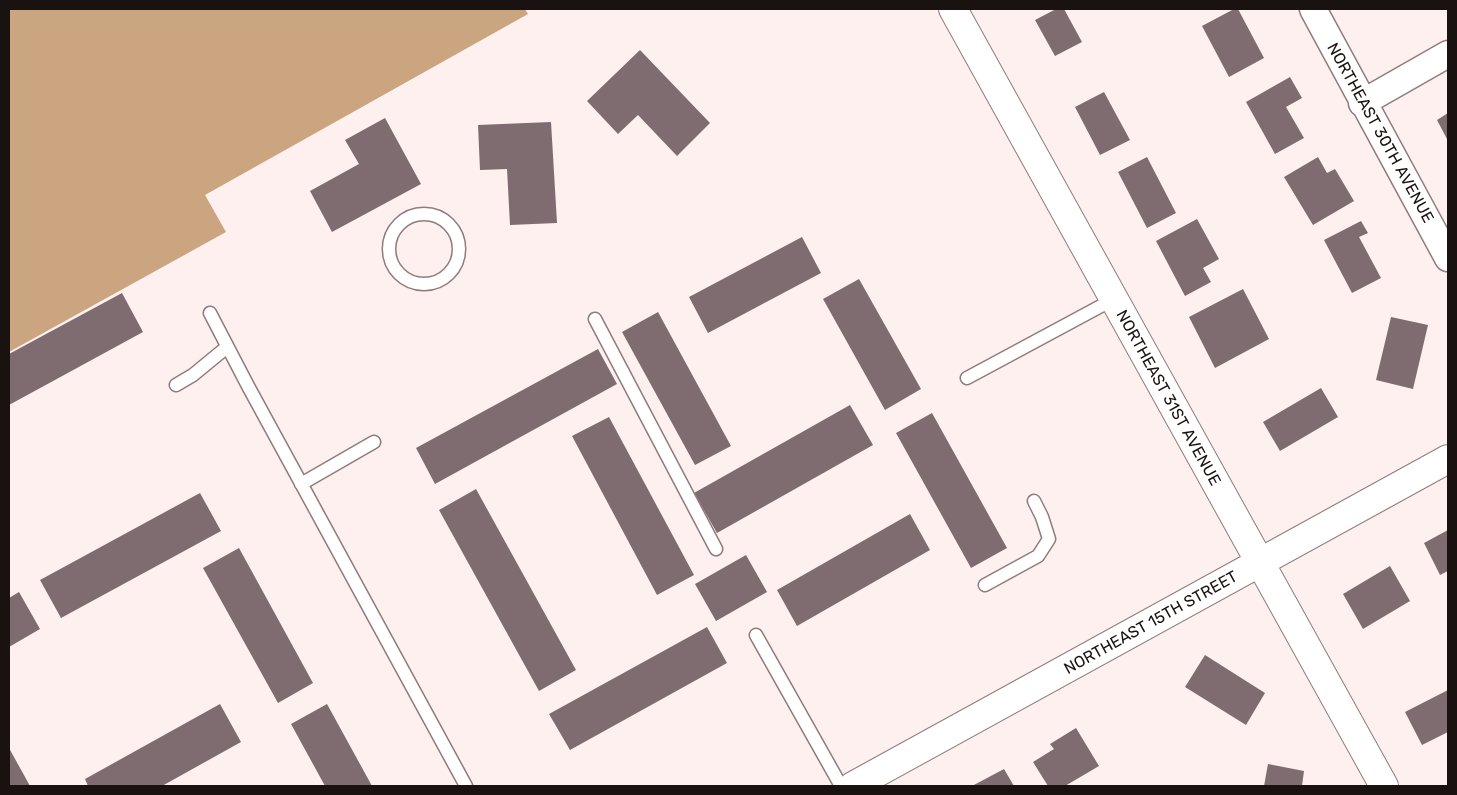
<!DOCTYPE html>
<html>
<head>
<meta charset="utf-8">
<style>
	body { margin:0 }
	#map { position:relative; width:1457px; height:795px; overflow:hidden; background:#fdf0ef; font-family:Rubik,sans-serif }
	canvas { display:block }
	.frame { position:absolute; inset:0; border:10px solid #191211; pointer-events:none }
</style>
</head>
<body>
<div id="map">
<canvas width="1457" height="795"></canvas>
<div class="frame"></div>
</div>
<script>
const c = document.querySelector('canvas').getContext('2d');
c.lineJoin = 'round';
function fill(path, color) { c.fillStyle = color; c.fill(path, 'evenodd'); }
const shape = rows => new Path2D(rows.map(r => 'M' + r).join(''));
function stroke(path, color, width, dash) { c.strokeStyle = color; c.lineWidth = width; c.lineCap = dash ? 'butt' : 'round'; c.setLineDash(dash || []); c.stroke(path); }
function drawText(font, color, halo, rows, align = 'center') {
  c.font = font + ' Rubik,sans-serif'; c.lineWidth = 4; c.setLineDash([]); c.textBaseline = 'middle'; c.strokeStyle = halo; c.fillStyle = color; for (const [text, x, y, turn = 0] of rows) {
    c.save(); c.translate(x, y); c.rotate((+turn || 0) * Math.PI / 180); c.textAlign = isNaN(turn) ? turn : align; if (halo) c.strokeText(text, 0, 0); c.fillText(text, 0, 0); c.restore();
  }
}
fill(shape([
	[9,9,525,9,528,14,205,195,226,232,9,352]
]), '#cba580');
fill(shape([
	[1056,9,1064,9,1082,42,1055,56,1035,20],
	[1234,9,1238,9,1264,58,1229,77,1202,26],
	[640,50,710,123,677,156,638,115,618,134,587,101],
	[1290,77,1302,98,1286,107,1304,138,1275,154,1246,102],
	[1104,92,1130,140,1100,155,1075,107],
	[1448,113,1448,141,1437,120],
	[385,118,421,184,332,232,310,191,359,164,345,140],
	[551,122,557,223,510,225,507,169,480,170,478,125],
	[1147,157,1176,213,1147,228,1118,172],
	[1318,157,1327,173,1335,169,1354,201,1313,225,1284,177],
	[1197,219,1219,259,1203,268,1211,282,1185,296,1156,241],
	[1361,221,1368,233,1359,237,1381,278,1352,293,1324,240],
	[802,237,821,273,708,333,689,297],
	[859,279,921,389,885,410,823,299],
	[1243,289,1269,339,1215,368,1189,317],
	[122,293,143,332,9,405,9,354],
	[658,312,731,446,695,465,622,332],
	[1391,317,1428,325,1413,389,1376,380],
	[598,349,617,384,435,484,416,448],
	[1321,388,1338,417,1280,451,1263,422],
	[850,405,873,445,717,533,694,493],
	[932,413,1007,548,971,568,896,433],
	[609,417,694,575,657,595,572,436],
	[476,489,576,670,539,691,439,510],
	[200,493,221,531,61,618,40,580],
	[910,514,930,550,797,626,777,590],
	[1448,530,1448,571,1440,575,1424,543],
	[239,548,313,683,278,703,203,568],
	[746,555,767,592,716,621,695,584],
	[1390,566,1410,601,1363,629,1343,594],
	[19,592,40,629,9,647,9,598],
	[707,627,727,663,570,750,549,714],
	[1205,655,1265,693,1246,725,1185,687],
	[1448,690,1448,732,1422,745,1405,712],
	[220,704,241,742,162,786,88,786,85,779],
	[327,704,372,786,325,786,291,724],
	[1076,728,1099,766,1065,786,1048,786,1033,762,1054,749,1050,744],
	[9,748,30,786,9,786],
	[1268,764,1304,771,1302,786,1264,786],
	[1004,769,1014,786,972,786]
]), '#7e6c70');
const lane = shape([
	'389 249a35 35 0 1 1 70 0a35 35 0 1 1-70 0Z',
	[210,313,248,386,466,786],
	[595,319,716,549],
	[967,378,1114,299],
	[176,385,193,375,227,347],
	[301,484,374,442],
	[985,585,1038,556,1049,539,1042,517,1034,501],
	[756,635,841,786]
]);
const street = shape([
	[1313,9,1448,258],
	[1362,103,1448,54]
]);
const secondary = shape([
	[953,9,1384,786],
	[853,786,1448,459]
]);
stroke(lane, '#8f7c7b', 15);
stroke(street, '#8f7c7b', 29);
stroke(secondary, '#8f7c7b', 30);
stroke(lane, '#fff', 12);
stroke(street, '#fff', 26);
stroke(secondary, '#fff', 28);
drawText('16px', '#191211', '#fff', [
	["NORTHEAST 30TH AVENUE",1380,133,61],
	["NORTHEAST 31ST AVENUE",1168,398,61],
	["NORTHEAST 15TH STREET",1151,623,-29]
]);
</script>
</body>
</html>
